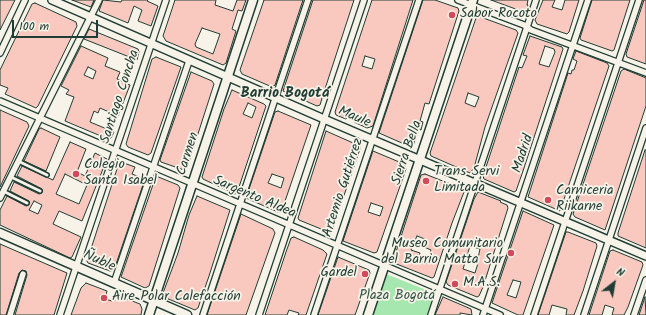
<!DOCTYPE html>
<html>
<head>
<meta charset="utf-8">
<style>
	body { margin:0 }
	#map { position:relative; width:646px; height:315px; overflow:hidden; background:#f7f3e8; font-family:Kalam,sans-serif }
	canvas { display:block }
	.north { position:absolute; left:594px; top:263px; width:40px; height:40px; -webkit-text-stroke:3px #f7f3e8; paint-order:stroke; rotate:31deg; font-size:11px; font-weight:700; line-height:16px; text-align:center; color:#1f3d34 }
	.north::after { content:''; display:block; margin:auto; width:14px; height:18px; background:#1f3d34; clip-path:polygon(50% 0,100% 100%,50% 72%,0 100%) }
	.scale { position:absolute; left:12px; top:20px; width:86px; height:18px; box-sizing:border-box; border:2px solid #1f3d34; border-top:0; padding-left:5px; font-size:12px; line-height:14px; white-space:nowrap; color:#1f3d34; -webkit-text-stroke:3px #f7f3e8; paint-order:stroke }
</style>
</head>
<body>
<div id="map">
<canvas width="646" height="315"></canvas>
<div class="north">N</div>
<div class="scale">100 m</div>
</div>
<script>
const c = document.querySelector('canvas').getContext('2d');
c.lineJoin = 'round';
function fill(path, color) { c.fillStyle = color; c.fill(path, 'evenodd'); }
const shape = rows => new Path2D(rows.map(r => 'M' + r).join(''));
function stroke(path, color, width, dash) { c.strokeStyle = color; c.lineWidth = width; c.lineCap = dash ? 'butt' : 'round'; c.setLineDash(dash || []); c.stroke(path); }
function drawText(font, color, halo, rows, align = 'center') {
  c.font = font + ' Kalam,sans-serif'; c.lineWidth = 3.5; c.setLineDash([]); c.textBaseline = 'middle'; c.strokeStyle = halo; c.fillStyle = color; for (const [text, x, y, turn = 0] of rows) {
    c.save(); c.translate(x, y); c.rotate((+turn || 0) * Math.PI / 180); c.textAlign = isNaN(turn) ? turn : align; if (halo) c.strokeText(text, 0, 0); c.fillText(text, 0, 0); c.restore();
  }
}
fill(shape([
	[386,274,434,293,427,315,372,315]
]), '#a6e7b0');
const building = shape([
	[0,0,15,0,0,30,0,0],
	[72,0,94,0,91,7,72,0],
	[103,0,121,2,122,0,148,0,147,1,158,6,151,26,138,21,142,10,134,6,128,23,99,11,103,0],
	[175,0,216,0,215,5,233,11,237,0,246,0,242,11,238,10,232,29,236,31,226,63,223,65,166,41,163,36,175,0],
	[202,28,220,34,213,54,196,47,195,44,202,28],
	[264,0,303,0,275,85,272,87,242,74,240,70,264,0],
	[313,0,354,0,323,95,320,105,317,106,283,91,313,0],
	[372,0,413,0,373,126,367,128,354,122,355,120,347,117,346,119,336,115,335,112,372,0],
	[365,56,375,59,372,69,362,66,365,56],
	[423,0,435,0,458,8,459,11,429,104,425,103,420,121,423,122,421,130,419,129,413,146,411,147,379,133,423,0],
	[491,0,528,0,527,5,528,5,526,11,524,12,491,0],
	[543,0,555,0,552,7,562,10,565,0,579,0,569,32,567,34,537,24,535,20,543,0],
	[592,0,630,0,614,50,612,51,581,40,580,38,592,0],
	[644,0,646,0,646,64,627,57,626,54,644,0],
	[35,3,76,22,77,26,38,106,36,108,5,94,8,88,0,85,0,70,32,4,35,3],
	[478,16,516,30,518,33,485,127,474,168,470,173,431,156,430,153,476,18,478,16],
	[468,93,479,97,475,107,465,103,468,93],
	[89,29,138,49,139,52,137,60,84,39,89,29],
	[530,36,562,47,563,49,523,171,516,191,514,192,484,179,483,176,519,67,522,68,527,56,523,55,530,36],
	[545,46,554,49,555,52,549,67,539,64,545,46],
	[81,46,108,58,105,66,120,72,117,79,130,85,118,116,100,108,98,113,94,111,90,122,114,132,111,138,108,139,65,121,74,97,66,94,69,90,61,86,81,46],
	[88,67,96,71,93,79,84,75,88,67],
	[576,51,607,63,609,66,560,211,528,197,568,73,571,74,572,70,574,70,577,61,573,59,576,51],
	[156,57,181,67,151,153,148,155,128,147,126,144,152,59,156,57],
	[624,69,646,78,646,106,605,230,575,217,573,214,621,71,624,69],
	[191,72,212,81,214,84,187,168,184,170,161,162,160,160,191,72],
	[232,90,264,104,266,106,237,193,235,194,203,179,202,177,224,109,232,90],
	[248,103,256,107,252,118,243,114,248,103],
	[0,110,27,122,29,126,0,187,0,110],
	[278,111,311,125,282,210,278,212,246,198,275,112,278,111],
	[272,174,284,178,281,188,268,183,272,174],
	[41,128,60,137,46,171,24,161,39,129,41,128],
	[326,131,360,146,360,149,331,233,299,220,298,218,326,131],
	[70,142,86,149,77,172,85,176,95,153,107,159,82,221,59,211,53,224,81,237,72,257,70,258,0,225,0,210,7,196,26,206,29,205,29,201,10,191,14,182,39,194,42,193,42,189,17,176,22,166,53,180,70,142],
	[65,174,87,185,79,204,56,194,65,174],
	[34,201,42,205,38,214,29,210,34,201],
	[645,150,646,150,646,248,618,236,618,233,645,150],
	[373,151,404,164,406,169,377,252,374,253,343,241,373,151],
	[371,203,383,207,380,216,368,212,371,203],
	[121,162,135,167,132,174,145,179,114,270,110,271,88,263,87,261,117,169,121,162],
	[425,174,463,189,464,192,452,223,434,277,432,278,394,263,394,258,421,175,425,174],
	[417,236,425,239,422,246,431,250,426,264,418,259,420,253,411,250,417,236],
	[156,176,178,185,180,188,149,286,145,288,121,277,156,176],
	[478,192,501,201,500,202,507,205,508,208,483,287,479,296,477,297,448,285,446,282,474,199,478,192],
	[470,246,480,249,478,258,476,257,475,262,478,263,475,273,463,269,470,246],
	[197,196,230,210,209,276,198,308,195,310,166,298,163,293,178,253,189,215,197,196],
	[523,211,554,225,523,315,518,315,492,303,523,211],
	[513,280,521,282,516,298,507,295,513,280],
	[241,214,273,229,275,233,270,247,246,315,207,315,241,214],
	[566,232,568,232,596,243,597,246,583,291,574,315,566,315,567,309,552,305,549,315,538,315,566,232],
	[294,237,323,250,327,254,306,315,298,315,299,313,289,310,287,315,265,315,286,252,291,238,294,237],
	[0,244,67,273,54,315,15,315,27,275,26,271,22,270,19,273,6,315,0,315,0,244],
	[613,250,642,262,643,265,628,307,624,315,612,315,614,308,605,305,602,315,589,315,610,251,613,250],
	[338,257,369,270,370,273,355,315,318,315,338,257],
	[86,283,107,291,105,299,112,301,114,294,140,304,142,309,141,315,71,315,81,288,86,283],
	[443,297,471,309,472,315,460,313,460,315,435,315,443,297],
	[645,297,646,315,639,315,645,297]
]);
fill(building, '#f9c9c0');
stroke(building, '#1f3d34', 1);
const service = shape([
	[18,161,47,175],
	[11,177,40,191],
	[3,191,27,203]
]);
const minor = shape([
	[458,0,524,25,531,30,646,73],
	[0,53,25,0],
	[0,101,500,315],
	[0,198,99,0],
	[114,283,189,61],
	[10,315,23,274],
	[60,315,166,0],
	[203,315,308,0],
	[259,315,364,0],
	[314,315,419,0],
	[431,315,536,0],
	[483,315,588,0],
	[534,315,639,0],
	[584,315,646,128],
	[634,315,646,280]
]);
const tertiary = shape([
	[52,0,324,119,646,256]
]);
const secondary = shape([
	[0,233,187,315],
	[149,315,253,0],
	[368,315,473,0]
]);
stroke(service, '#1f3d34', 6);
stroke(minor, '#1f3d34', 8);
stroke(tertiary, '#1f3d34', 10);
stroke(secondary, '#1f3d34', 11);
stroke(service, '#f7f3e8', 3);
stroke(minor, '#f7f3e8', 5.5);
stroke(tertiary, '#f7f3e8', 7);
stroke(secondary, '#f7f3e8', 8);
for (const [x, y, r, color] of [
	[452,15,4,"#d1495b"],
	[76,174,4,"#d1495b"],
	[426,181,4,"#d1495b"],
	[548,200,4,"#d1495b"],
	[511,253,4,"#d1495b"],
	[365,274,4,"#d1495b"],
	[455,284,4,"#d1495b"],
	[104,298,4,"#d1495b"]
]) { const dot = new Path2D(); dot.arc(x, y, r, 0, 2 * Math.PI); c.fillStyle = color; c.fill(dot); stroke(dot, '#f7f3e8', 1.5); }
drawText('14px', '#1f3d34', '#f7f3e8', [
	["Sabor Rocoto",460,15],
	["Colegio",84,166],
	["Santa Isabel",84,182],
	["Trans Servi",434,173],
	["Limitada",434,189],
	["Carniceria",556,192],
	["Riikarne",556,208],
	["Museo Comunitario",503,245,"right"],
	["del Barrio Matta Sur",503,261,"right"],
	["Gardel",357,274,"right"],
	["M.A.S.",463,284],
	["Aire Polar Calefacción",112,298]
], 'left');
drawText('14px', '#1f3d34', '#f7f3e8', [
	["Santiago Concha",121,97,-72],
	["Maule",354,118,23],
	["Sierra Bella",408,153,-71],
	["Carmen",189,154,-72],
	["Madrid",524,154,-72],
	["Artemio Gutiérrez",344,188,-72],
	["Sargento Aldea",254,198,23],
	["Ñuble",99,262,24]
]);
drawText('14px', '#335647', '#f7f3e8', [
	["Plaza Bogotá",397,297]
]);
drawText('bold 15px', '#1f3d34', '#f7f3e8', [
	["Barrio Bogotá",285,94]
]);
</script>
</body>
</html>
